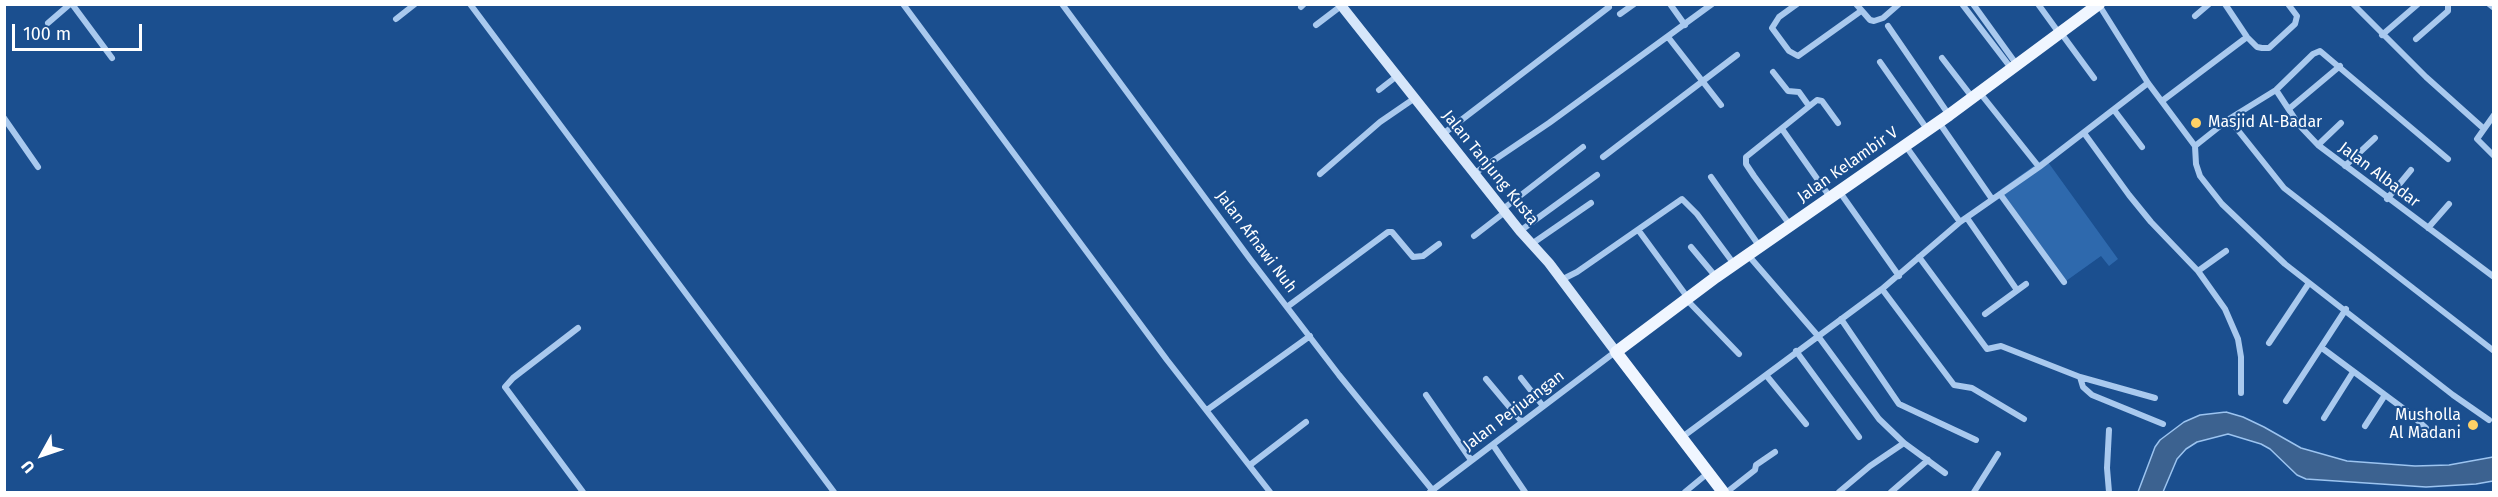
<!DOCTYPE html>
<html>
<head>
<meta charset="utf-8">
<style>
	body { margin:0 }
	#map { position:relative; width:2498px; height:497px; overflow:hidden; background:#1b4f8f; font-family:"Fira Sans",sans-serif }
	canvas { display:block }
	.frame { position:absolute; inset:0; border:6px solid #fff; pointer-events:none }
	.north { position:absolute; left:12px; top:425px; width:60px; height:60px; -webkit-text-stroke:4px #1b4f8f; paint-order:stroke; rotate:230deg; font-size:16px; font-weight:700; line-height:24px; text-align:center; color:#fff }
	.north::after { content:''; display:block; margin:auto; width:21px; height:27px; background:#fff; clip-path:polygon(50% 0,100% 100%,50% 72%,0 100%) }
	.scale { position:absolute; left:12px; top:24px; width:130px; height:27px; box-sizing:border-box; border:3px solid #fff; border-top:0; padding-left:8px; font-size:18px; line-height:21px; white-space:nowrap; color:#fff; -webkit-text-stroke:4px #1b4f8f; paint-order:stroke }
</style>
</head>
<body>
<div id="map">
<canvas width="2498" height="497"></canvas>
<div class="frame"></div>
<div class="north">U</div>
<div class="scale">100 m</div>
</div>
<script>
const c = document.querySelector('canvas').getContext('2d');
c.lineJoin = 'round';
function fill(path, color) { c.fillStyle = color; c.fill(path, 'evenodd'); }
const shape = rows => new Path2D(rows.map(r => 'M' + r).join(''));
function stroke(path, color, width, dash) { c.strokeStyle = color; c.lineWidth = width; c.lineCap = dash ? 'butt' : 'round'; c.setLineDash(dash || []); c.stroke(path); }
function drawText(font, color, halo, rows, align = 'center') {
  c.font = font + ' "Fira Sans",sans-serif'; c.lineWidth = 4.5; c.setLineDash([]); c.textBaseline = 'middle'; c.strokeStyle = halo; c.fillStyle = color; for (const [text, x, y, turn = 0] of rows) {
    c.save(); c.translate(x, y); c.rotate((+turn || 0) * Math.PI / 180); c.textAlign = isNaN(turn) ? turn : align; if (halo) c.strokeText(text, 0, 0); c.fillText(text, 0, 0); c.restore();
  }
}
fill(shape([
	[2045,158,2118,259,2109,266,2101,256,2066,281,2000,190]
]), '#2e69ad');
const water = shape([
	[2226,412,2243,417,2264,427,2301,448,2347,461,2415,466,2449,465,2493,457,2493,481,2476,484,2426,487,2306,479,2297,475,2270,449,2261,444,2228,434,2197,442,2186,449,2177,459,2163,492,2138,492,2155,447,2160,440,2184,422,2200,415,2226,412]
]);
fill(water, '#3c6290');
stroke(water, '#9cc4f0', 1.5);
stroke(shape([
	[72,4,112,58],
	[470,4,834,492],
	[903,4,1167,360,1270,492],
	[1062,4,1250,259,1339,375,1434,492],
	[1670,4,1685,25],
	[1797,4,1779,17,1772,28,1789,51,1798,56,1861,11],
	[1856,4,1870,20,1874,21,1883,18,1899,4],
	[1962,4,2011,68],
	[1973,4,2017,65],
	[2038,4,2059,33],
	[2225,4,2247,37,2257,47,2262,48,2269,48,2295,24,2297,16,2288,4],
	[2353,4,2426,77,2483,128],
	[2489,4,2494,8],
	[2099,5,2148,83,2195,146],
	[1301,7,1304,4],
	[1620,14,1634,4],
	[2195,16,2209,4],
	[396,19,415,4],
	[48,23,70,4],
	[1316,25,1341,6],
	[1888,26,1949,115],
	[2061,33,2094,78],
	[2382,35,2418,4],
	[1668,37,1721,105],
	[2416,39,2448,11,2448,4],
	[1942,58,1972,97],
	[1880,62,1927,129],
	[1773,72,1788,91,1799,92,1809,106],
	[1379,90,1397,76],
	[2276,90,2299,125,2318,145,2494,277],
	[1980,93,2039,167],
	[2162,101,2247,37],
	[2290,108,2340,66],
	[2114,110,2142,147],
	[2494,115,2477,139,2494,156],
	[4,118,38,167],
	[2229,119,2284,188,2494,351],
	[1938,121,1992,199],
	[1782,129,1830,197],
	[2084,133,2129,195,2151,222,2198,271,2225,309,2238,339,2241,357,2241,393],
	[1443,134,1609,7],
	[1905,145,1960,222],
	[2318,145,2341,123],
	[2195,146,2196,164,2200,176,2222,204,2285,264,2453,395,2489,420],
	[2195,146,2229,119,2276,90,2313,54,2320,51,2448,159],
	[1603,157,1737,55],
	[2345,166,2375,138],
	[1475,173,1549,123,1712,4],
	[1320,174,1380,122,1415,98],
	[1711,177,1760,247],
	[1839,191,1899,276],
	[2000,194,2064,282],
	[2387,199,2411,170],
	[1503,209,1583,147],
	[1967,218,2017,290],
	[1790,225,1754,176,1746,164,1746,157,1817,100,1822,101,1838,123],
	[2428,228,2449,204],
	[1520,231,1597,175],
	[1639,231,1688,298],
	[1474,236,1505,212],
	[1533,243,1591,203],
	[1691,247,1716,277],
	[1748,255,1818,336,1879,419,1904,443,1945,473],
	[1919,257,1987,349,2001,346,2080,377,2155,398],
	[2198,271,2226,251],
	[1561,280,1577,272,1682,199,1697,214,1734,264],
	[1882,289,1954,385,1972,388,2024,419],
	[1686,299,1739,354],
	[1287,307,1388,232,1392,232,1413,257,1423,256,1439,244],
	[1985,314,2026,284],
	[1841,319,1899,404,1976,440],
	[578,328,513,378,505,387,583,492],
	[2269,343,2309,283],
	[2322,348,2408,412,2426,428],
	[1796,351,1859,437],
	[1766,375,1806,424],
	[2080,377,2083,387,2092,395,2163,424],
	[1521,378,1543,406],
	[1486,379,1522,422],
	[1426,395,1471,460],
	[2286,401,2346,309],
	[1207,410,1310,336],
	[2324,418,2353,372],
	[2365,426,2385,395],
	[2109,430,2107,468,2109,492],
	[1681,438,1882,289,1960,222,2039,167,2148,83],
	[1493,445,1525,492],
	[1250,465,1306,422],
	[1430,492,1615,352],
	[1685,492,1708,473],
	[1727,492,1755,470,1756,465,1775,452],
	[1839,492,1870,466,1904,443],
	[1891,492,1928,460],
	[1974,492,1998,454]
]), '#a9c9ee', 6);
stroke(shape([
	[1340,4,1520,231,1549,263,1616,352]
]), '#d6e6fa', 10);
stroke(shape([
	[1723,492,1616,352,1716,277,1949,115,2099,4]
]), '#f0f6ff', 12);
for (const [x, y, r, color] of [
	[2196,123,6,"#ffd166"],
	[2473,425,6,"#ffd166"]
]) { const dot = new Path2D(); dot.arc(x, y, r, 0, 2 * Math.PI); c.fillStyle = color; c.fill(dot); stroke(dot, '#1b4f8f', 2); }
drawText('16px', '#fff', '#1b4f8f', [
	["Masjid Al-Badar",2208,123],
	["Musholla",2461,416,"right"],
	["Al Madani",2461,434,"right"]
], 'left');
drawText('16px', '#fff', '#1b4f8f', [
	["Jalan Kelambir V",1848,165,-35],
	["Jalan Tanjung Kusta",1490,168,51],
	["Jalan Albadar",2379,175,37],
	["Jalan Afnawi Nuh",1256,242,53],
	["Jalan Perjuangan",1514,411,-37]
]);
</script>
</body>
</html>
